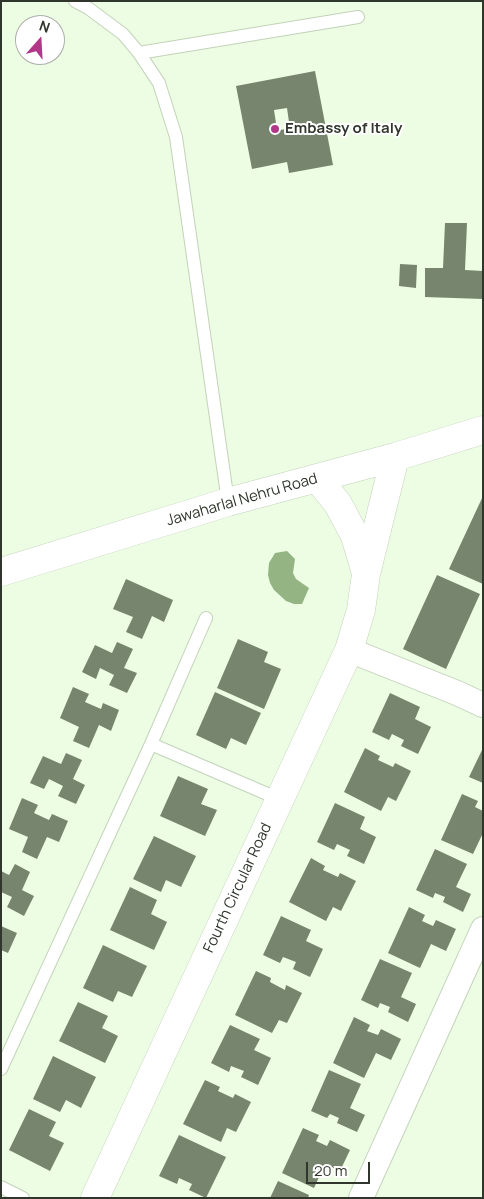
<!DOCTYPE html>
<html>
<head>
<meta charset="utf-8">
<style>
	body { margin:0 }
	#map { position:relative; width:484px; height:1199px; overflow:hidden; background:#ecfde3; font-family:Manrope,sans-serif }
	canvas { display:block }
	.frame { position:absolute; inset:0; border:2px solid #30362c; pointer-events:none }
	.north { position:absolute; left:15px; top:15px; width:50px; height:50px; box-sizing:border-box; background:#fff; border:1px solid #acafab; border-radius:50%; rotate:19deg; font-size:14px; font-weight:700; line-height:20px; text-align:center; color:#30362c }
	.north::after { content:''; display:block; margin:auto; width:18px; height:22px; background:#b23788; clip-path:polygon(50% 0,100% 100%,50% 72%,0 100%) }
	.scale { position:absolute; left:306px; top:1162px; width:64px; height:22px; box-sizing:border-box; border:2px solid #30362c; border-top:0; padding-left:6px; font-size:15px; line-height:18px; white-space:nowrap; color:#30362c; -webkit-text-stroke:4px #fff; paint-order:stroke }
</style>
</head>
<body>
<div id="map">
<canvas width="484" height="1199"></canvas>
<div class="frame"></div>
<div class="north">N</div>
<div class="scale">20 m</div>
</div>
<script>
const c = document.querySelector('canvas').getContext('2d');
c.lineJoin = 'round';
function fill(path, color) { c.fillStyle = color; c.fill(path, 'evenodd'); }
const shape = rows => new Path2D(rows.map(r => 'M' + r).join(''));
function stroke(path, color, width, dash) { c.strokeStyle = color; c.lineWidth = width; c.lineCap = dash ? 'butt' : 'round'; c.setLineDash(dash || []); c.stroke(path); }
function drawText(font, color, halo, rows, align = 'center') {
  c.font = font + ' Manrope,sans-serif'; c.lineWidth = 4; c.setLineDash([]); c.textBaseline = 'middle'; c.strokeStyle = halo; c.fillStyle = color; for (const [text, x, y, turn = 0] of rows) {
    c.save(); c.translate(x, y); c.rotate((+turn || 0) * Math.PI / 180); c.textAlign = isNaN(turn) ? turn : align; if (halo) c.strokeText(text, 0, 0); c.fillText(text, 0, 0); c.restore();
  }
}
fill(shape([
	[287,551,295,559,293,573,296,579,309,588,302,604,294,604,286,601,274,590,270,583,268,575,269,563,275,553]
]), '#95b483');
fill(shape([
	[315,71,333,165,289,173,287,162,252,169,236,86],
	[287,108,290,129,277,130,274,110],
	[445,223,467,223,465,270,483,271,483,299,425,297,425,268,443,268],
	[400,264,417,265,416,288,399,286],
	[483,496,483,584,449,569],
	[437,575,480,594,446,669,403,649],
	[126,579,173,600,164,622,152,616,142,639,126,632,133,617,113,609],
	[238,639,268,652,264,662,281,669,264,709,217,688],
	[117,642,133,649,124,668,137,673,127,693,109,685,114,675,100,668,96,679,82,672,95,645,112,653],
	[73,687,89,694,85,702,101,709,103,703,119,710,111,731,99,725,89,748,73,741,79,727,60,718],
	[215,692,261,713,246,745,231,738,226,749,196,735],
	[390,693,420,707,415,719,431,727,418,754,401,746,404,740,392,734,389,740,372,732],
	[365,748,380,756,378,760,393,767,395,763,411,771,396,801,388,797,381,811,344,792],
	[483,748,483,783,469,777],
	[66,753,82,760,73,779,85,785,76,804,58,796,63,786,49,779,44,789,30,783,43,756,61,764],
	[178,776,208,789,201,804,217,810,205,836,160,816],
	[462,794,478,801,475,807,483,811,483,833,473,854,441,840],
	[22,798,38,805,34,813,49,820,52,814,68,821,59,842,47,837,37,859,22,852,28,837,9,829],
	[335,803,365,817,360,829,376,837,364,864,347,856,350,850,337,844,334,850,317,842],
	[154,836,196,856,181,887,166,880,161,892,133,879],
	[435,849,467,864,456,887,471,894,463,912,443,902,445,897,435,893,433,898,416,890],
	[311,858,325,866,323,870,338,877,340,873,356,881,341,911,333,907,326,921,289,902],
	[15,864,30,872,22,890,34,896,24,916,7,907,12,897,1,892,1,871,9,875],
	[130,887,157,900,151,914,167,922,154,950,110,930],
	[409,907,425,915,422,921,433,926,436,920,456,929,446,951,431,944,420,968,388,953],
	[281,916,311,930,306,941,323,949,310,977,293,969,296,962,283,957,280,963,263,955],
	[1,926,17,933,8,953,1,950],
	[103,945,147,966,132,997,118,991,113,1002,83,988],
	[380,959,412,973,401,997,416,1004,408,1022,388,1012,390,1007,380,1003,378,1008,361,1000],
	[256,971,271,978,270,982,285,990,286,985,302,993,287,1023,279,1020,272,1033,235,1015],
	[78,1002,108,1016,102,1028,118,1036,105,1063,59,1041],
	[354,1017,370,1025,367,1031,378,1035,381,1029,401,1039,391,1060,376,1053,364,1078,333,1063],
	[230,1025,260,1039,254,1050,271,1058,258,1085,241,1077,244,1071,231,1066,229,1072,211,1063],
	[53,1056,96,1077,81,1108,66,1100,60,1112,33,1099],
	[329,1070,361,1084,350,1108,365,1115,357,1132,337,1123,339,1118,330,1114,327,1118,311,1111],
	[205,1080,220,1087,218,1091,233,1098,235,1094,251,1102,236,1132,227,1128,221,1142,183,1124],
	[29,1109,56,1122,49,1136,64,1143,50,1171,9,1150],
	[303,1128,319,1135,316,1141,327,1146,330,1140,350,1150,340,1171,325,1164,314,1188,282,1173],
	[179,1135,226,1157,206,1198,189,1190,192,1184,179,1178,177,1184,159,1176],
	[278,1181,309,1195,308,1198,270,1198]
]), '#77856e');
const service = shape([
	[75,1,88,8,123,34,139,53,159,83,176,137,228,502],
	[139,53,358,17],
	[151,744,279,799],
	[1,1069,151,744,206,618],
	[1,1187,23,1198]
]);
const minor = shape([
	[349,650,457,693,483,705],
	[361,1198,483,929]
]);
const tertiary = shape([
	[318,479,338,504,355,536,366,573],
	[1,572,228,502,395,457,483,430],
	[95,1198,349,650,361,610,366,574,395,457]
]);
stroke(service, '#c3d3ba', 14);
stroke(minor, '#c3d3ba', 26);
stroke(tertiary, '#c3d3ba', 29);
stroke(service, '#fff', 12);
stroke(minor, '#fff', 24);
stroke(tertiary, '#fff', 28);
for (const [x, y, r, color] of [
	[275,129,5,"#b23788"]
]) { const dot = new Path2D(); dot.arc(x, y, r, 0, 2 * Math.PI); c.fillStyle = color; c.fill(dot); stroke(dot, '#fff', 2); }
drawText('bold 15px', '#30362c', '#fff', [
	["Embassy of Italy",285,129]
], 'left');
drawText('15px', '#30362c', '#fff', [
	["Jawaharlal Nehru Road",242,500,-16],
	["Fourth Circular Road",238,888,-65]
]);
</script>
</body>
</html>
